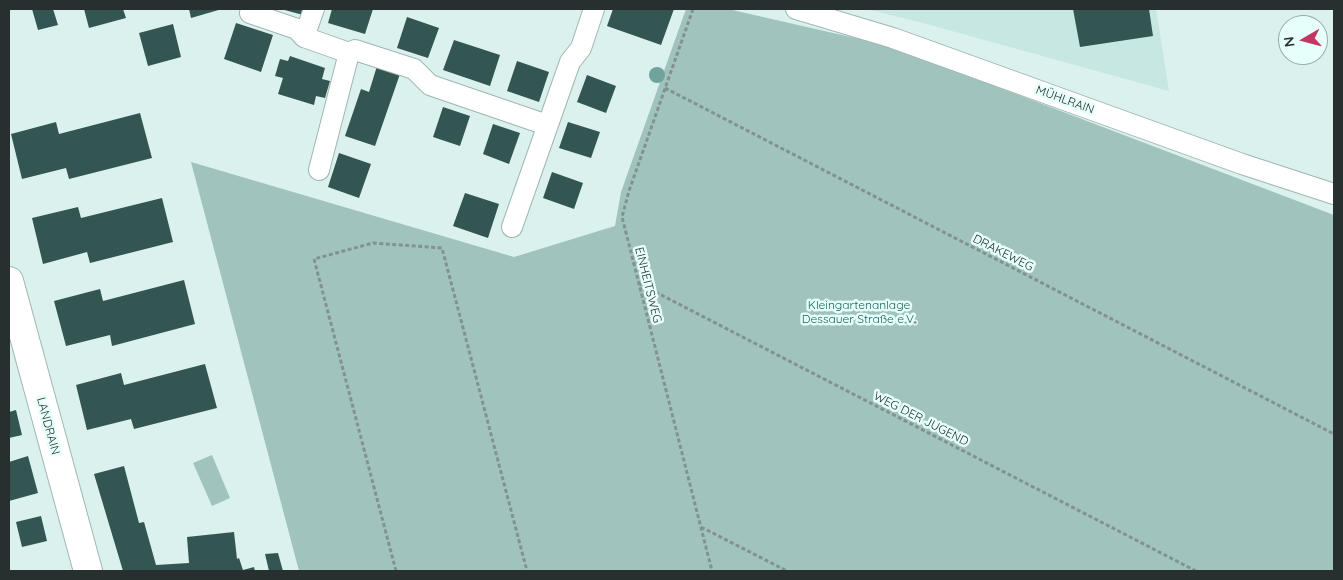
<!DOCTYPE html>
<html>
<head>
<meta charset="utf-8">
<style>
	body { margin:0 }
	#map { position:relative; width:1343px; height:580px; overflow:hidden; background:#daf1ee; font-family:Quicksand,sans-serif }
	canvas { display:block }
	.frame { position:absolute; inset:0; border:10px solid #27302f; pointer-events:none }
	.north { position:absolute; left:1278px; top:15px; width:50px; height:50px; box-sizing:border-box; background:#e7fffb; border:1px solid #9aaca9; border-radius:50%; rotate:262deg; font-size:14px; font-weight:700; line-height:20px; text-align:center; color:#27302f }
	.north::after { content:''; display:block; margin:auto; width:18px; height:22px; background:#c33562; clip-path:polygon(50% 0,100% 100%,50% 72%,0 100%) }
</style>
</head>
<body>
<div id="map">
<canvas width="1343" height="580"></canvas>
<div class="frame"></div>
<div class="north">N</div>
</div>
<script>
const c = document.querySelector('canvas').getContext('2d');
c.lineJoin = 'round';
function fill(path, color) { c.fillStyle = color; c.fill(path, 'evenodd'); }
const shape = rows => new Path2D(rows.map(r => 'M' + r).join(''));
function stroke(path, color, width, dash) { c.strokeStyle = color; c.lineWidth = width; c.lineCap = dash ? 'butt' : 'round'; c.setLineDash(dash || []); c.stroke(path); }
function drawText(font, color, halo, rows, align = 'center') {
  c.font = font + ' Quicksand,sans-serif'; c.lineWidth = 5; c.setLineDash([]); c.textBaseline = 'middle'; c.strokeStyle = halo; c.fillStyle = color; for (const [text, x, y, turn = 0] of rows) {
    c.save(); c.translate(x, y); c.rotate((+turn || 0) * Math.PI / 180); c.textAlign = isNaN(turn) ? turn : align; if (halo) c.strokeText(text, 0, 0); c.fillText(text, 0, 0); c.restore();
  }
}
fill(shape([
	[866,9,1156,9,1169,91,923,23]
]), '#c7e7e2');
fill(shape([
	[686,9,728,9,890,46,1334,215,1334,571,299,571,191,162,514,257,615,226,621,192],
	[212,455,230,498,212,506,193,463]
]), '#a1c3be');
fill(shape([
	[32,9,53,9,58,25,38,30],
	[84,9,123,9,126,18,89,28],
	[189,9,222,9,191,18],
	[281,9,305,9,303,15],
	[332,9,373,9,365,34,328,23],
	[613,9,674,9,661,45,607,26],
	[1073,9,1149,9,1153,36,1080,47],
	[407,17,439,28,428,58,397,48],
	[236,23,273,35,261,72,224,59],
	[173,24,181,57,148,66,139,33],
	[454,40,500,55,490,86,443,70],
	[290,56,325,68,322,79,330,81,325,98,316,96,314,105,278,94,283,78,275,76,280,59,288,61],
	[517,61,549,72,539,102,507,91],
	[377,66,400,74,375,146,345,136,361,89,369,92],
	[587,75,616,86,606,113,577,102],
	[443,107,470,116,460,146,433,137],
	[140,113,152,158,69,179,66,168,22,179,11,134,56,122,59,134],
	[568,122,600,132,591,158,559,148],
	[493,124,520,133,509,164,483,154],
	[339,153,371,164,359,198,328,187],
	[552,172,583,183,574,209,543,198],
	[465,193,499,204,488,238,453,226],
	[162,198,173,242,90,263,87,252,43,264,32,218,78,207,81,218],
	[184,280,195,324,112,346,110,335,66,346,54,301,100,289,103,301],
	[205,364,217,408,134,429,131,419,87,430,76,385,121,373,124,385],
	[16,410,22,435,9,438,9,412],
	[28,456,38,493,9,501,9,462],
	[124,466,139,523,144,522,156,565,189,563,187,537,234,532,237,559,239,558,243,570,254,567,255,571,123,571,94,474],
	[41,516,47,541,22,547,16,522],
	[278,553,283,571,269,571,265,554]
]), '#335652');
const street = shape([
	[314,9,304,37,349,53,355,50,414,69,430,85,547,125],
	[796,9,893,38,1242,164,1334,194],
	[250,13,297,29,304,37],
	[319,170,349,53],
	[512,227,570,62,581,48,594,9]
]);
const secondary = shape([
	[9,281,88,571]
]);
stroke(street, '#a0b6b3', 22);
stroke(secondary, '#a0b6b3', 30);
stroke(shape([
	[693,9,629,191,622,217,712,571],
	[665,88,1334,434],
	[638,283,1196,571],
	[701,527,787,571],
	[396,571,314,259,373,243,442,248,527,571]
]), '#829290', 3, [4, 2.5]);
stroke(street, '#fff', 20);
stroke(secondary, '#fff', 28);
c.fillStyle = '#70a39e';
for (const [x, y] of [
	[657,75]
]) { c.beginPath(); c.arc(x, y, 8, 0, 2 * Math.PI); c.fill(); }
drawText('12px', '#27302f', '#e7fffb', [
	["MÜHLRAIN",1065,100,20],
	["DRAKEWEG",1003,253,27],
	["EINHEITSWEG",648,285,76],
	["WEG DER JUGEND",921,419,27],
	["LANDRAIN",48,426,75]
]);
drawText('12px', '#19635d', '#e7fffb', [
	["Kleingartenanlage",859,305],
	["Dessauer Straße e.V.",859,319]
]);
</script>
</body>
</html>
